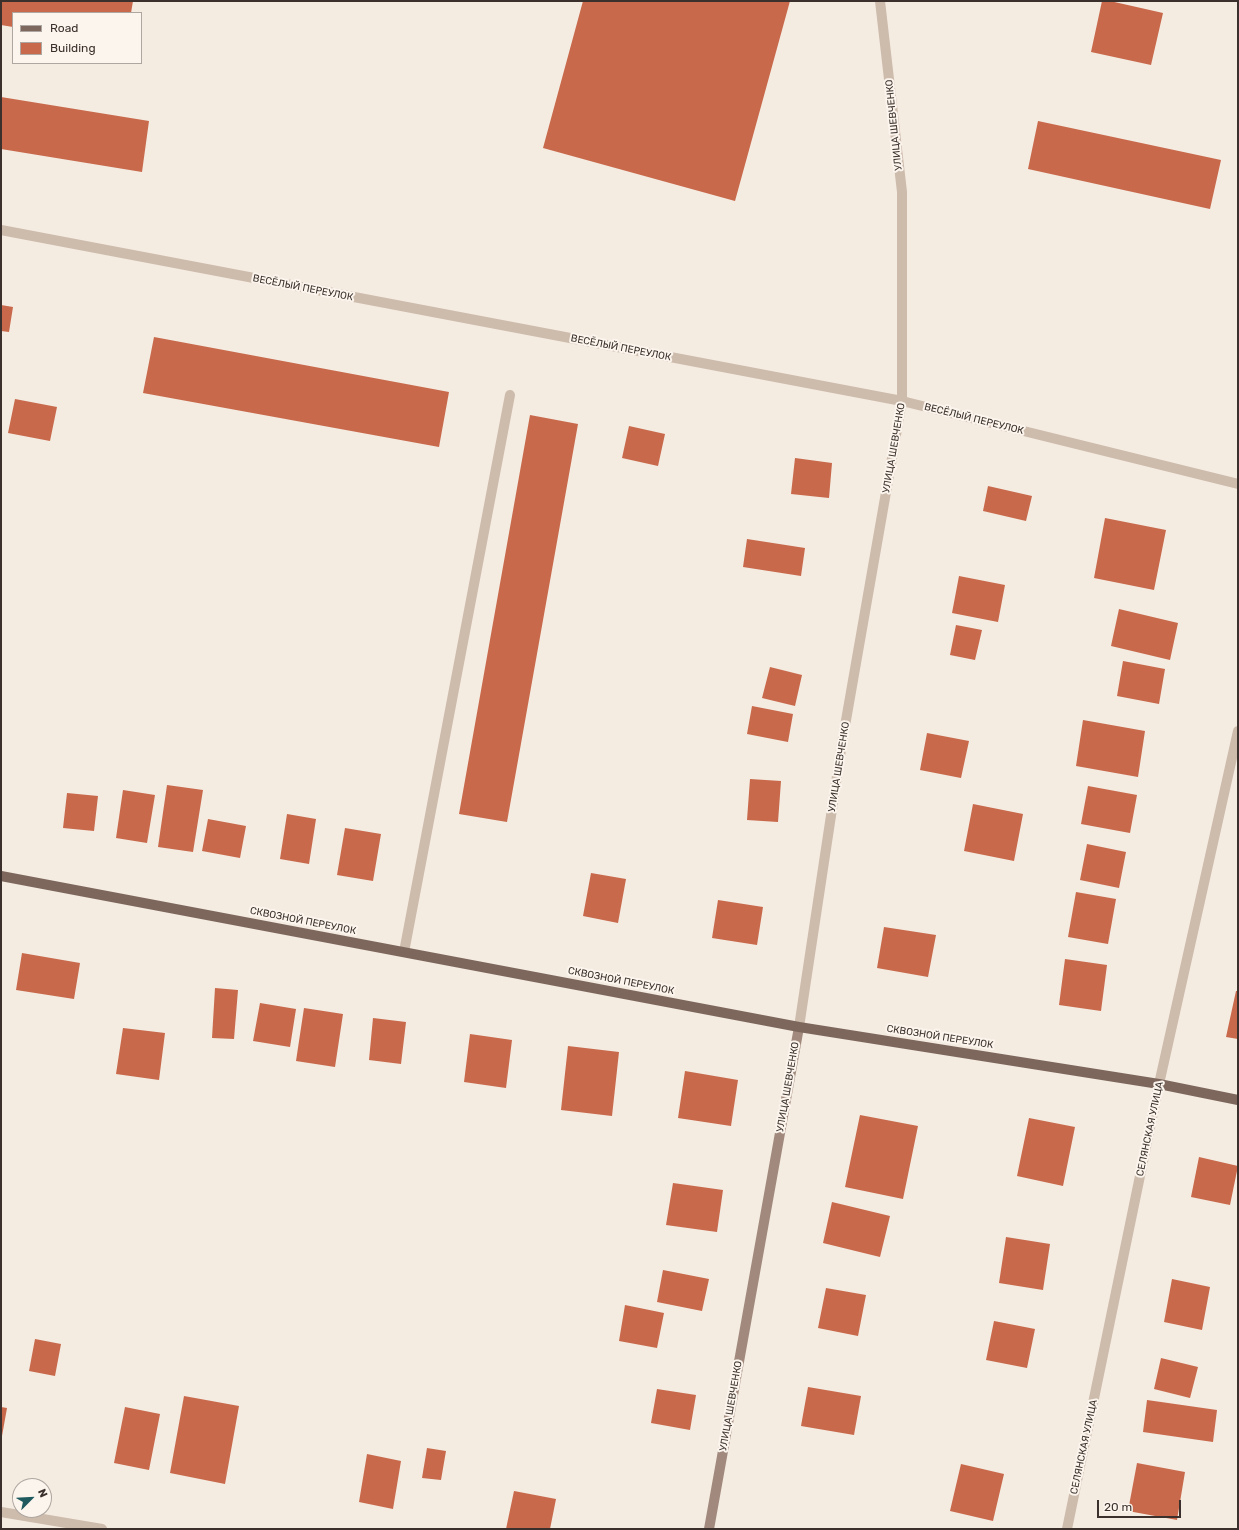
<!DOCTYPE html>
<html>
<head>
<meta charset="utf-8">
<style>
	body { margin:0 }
	#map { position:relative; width:1239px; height:1530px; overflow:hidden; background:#f4ebe1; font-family:Rubik,sans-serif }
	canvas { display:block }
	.frame { position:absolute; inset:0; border:2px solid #3b302b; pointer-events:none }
	.legend { position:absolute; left:12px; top:12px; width:130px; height:52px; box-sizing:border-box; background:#fbf5ee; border:1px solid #aea6a0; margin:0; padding:5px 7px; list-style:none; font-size:12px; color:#3b302b }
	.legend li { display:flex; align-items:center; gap:8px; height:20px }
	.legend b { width:20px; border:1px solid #aea6a0 }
	.north { position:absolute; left:12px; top:1478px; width:40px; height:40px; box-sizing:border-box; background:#fbf5ee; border:1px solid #aea6a0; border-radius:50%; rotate:66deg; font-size:11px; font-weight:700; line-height:16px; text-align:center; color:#3b302b }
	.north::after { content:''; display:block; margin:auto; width:14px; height:18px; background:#1f5a5e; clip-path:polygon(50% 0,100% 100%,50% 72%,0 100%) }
	.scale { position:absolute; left:1097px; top:1500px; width:84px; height:18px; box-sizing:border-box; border:2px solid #3b302b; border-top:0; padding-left:5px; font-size:12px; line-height:14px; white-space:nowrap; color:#3b302b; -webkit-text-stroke:3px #fbf5ee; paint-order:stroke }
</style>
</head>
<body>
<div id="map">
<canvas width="1239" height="1530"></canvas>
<div class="frame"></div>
<ul class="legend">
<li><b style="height:5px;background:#7d675c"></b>Road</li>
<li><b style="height:11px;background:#c8694b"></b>Building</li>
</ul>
<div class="north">N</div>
<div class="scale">20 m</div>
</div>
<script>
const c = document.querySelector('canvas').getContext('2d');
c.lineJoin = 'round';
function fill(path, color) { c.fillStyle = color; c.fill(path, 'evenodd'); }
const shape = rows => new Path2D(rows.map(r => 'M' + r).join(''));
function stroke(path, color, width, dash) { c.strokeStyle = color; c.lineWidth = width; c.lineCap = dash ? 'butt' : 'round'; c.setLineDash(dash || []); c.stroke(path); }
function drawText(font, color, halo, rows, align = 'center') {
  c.font = font + ' Rubik,sans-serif'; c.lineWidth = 4; c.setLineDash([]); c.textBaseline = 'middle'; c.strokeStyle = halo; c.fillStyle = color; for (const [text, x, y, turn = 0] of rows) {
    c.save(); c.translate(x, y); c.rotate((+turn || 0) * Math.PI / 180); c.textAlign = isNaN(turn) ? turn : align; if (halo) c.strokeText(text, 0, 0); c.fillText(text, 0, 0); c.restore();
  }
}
fill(shape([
	[1,1,133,1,131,13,13,13,13,27,1,25],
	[583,1,790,1,735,201,543,148],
	[1102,1,1110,1,1163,13,1151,65,1091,52],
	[1,97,149,121,142,172,1,149],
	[1038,121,1221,160,1210,209,1028,169],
	[1,305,13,307,9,332,1,331],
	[154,337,449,392,439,447,143,393],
	[15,399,57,407,50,441,8,433],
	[530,415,578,424,507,822,459,814],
	[629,426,665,434,658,466,622,458],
	[795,458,832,463,829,498,791,494],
	[988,486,1032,496,1026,521,983,511],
	[1105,518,1166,530,1154,590,1094,578],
	[747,539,805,548,801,576,743,567],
	[959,576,1005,585,998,622,952,613],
	[1119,609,1178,623,1170,660,1111,646],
	[956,625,982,630,975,660,950,655],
	[1123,661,1165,669,1159,704,1117,696],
	[770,667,802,675,795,706,762,698],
	[752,706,793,714,788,742,747,734],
	[1083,720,1145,731,1138,777,1076,766],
	[927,733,969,741,961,778,920,770],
	[750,779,781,781,778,822,747,820],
	[167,785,203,790,193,852,158,847],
	[1088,786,1137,795,1130,833,1081,824],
	[123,790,155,795,147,843,116,838],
	[67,793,98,796,94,831,63,828],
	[973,804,1023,814,1014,861,964,851],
	[287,814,316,819,309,864,280,859],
	[208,819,246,826,240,858,202,851],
	[345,828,381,834,373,881,337,875],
	[1087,844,1126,852,1119,888,1080,880],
	[591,873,626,879,618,923,583,916],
	[1076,892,1116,899,1108,944,1068,937],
	[718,900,763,907,757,945,712,938],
	[884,927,936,935,928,977,877,968],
	[22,953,80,963,74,999,16,990],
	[1065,959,1107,965,1101,1011,1059,1005],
	[215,988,238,990,234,1039,212,1038],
	[1236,991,1238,991,1238,1039,1226,1037],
	[260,1003,296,1009,290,1047,253,1041],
	[304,1008,343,1014,335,1067,296,1061],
	[373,1018,406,1022,401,1064,369,1060],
	[123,1028,165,1033,159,1080,116,1074],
	[470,1034,512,1040,506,1088,464,1082],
	[568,1046,619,1052,612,1116,561,1110],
	[685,1071,738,1080,731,1126,678,1118],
	[860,1115,918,1126,903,1199,845,1187],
	[1029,1118,1075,1127,1063,1186,1017,1176],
	[1199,1157,1238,1166,1230,1205,1191,1197],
	[673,1183,723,1190,717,1232,666,1225],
	[832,1202,890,1216,880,1257,823,1243],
	[1006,1237,1050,1244,1043,1290,999,1283],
	[663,1270,709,1279,702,1311,657,1302],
	[1172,1279,1210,1287,1202,1330,1164,1322],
	[826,1288,866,1295,858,1336,818,1328],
	[625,1305,664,1313,657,1348,619,1341],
	[994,1321,1035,1329,1027,1368,986,1360],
	[35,1339,61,1344,55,1376,29,1371],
	[1161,1358,1198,1367,1190,1398,1154,1389],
	[808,1387,861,1396,854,1435,801,1426],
	[657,1389,696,1395,690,1430,651,1423],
	[184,1396,239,1406,225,1484,170,1473],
	[1147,1400,1217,1410,1213,1442,1143,1432],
	[1,1407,7,1408,2,1436,1,1436],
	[125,1407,160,1414,149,1470,114,1463],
	[427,1448,446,1451,441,1480,422,1478],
	[367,1454,401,1461,393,1509,359,1502],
	[1137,1463,1185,1472,1177,1520,1128,1511],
	[961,1464,1004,1474,993,1521,950,1511],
	[514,1491,556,1499,550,1529,506,1529]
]), '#c8694b');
stroke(shape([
	[404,952,510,395]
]), '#cdbbac', 10);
stroke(shape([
	[1,230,902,401,1238,484],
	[799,1027,842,743,902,401,902,192,880,1],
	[1,1512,102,1529],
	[1067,1529,1159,1084,1238,731]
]), '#cdbbac', 10);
stroke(shape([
	[709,1529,799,1027]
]), '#a18a7d', 10);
stroke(shape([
	[1,876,799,1027,1159,1084,1238,1100]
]), '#7d675c', 10);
drawText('10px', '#3b302b', '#fbf5ee', [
	["УЛИЦА ШЕВЧЕНКО",894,125,-96],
	["ВЕСЁЛЫЙ ПЕРЕУЛОК",303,288,11],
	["ВЕСЁЛЫЙ ПЕРЕУЛОК",621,348,11],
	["ВЕСЁЛЫЙ ПЕРЕУЛОК",974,419,14],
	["УЛИЦА ШЕВЧЕНКО",894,448,-80],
	["УЛИЦА ШЕВЧЕНКО",839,767,-81],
	["СКВОЗНОЙ ПЕРЕУЛОК",303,921,11],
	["СКВОЗНОЙ ПЕРЕУЛОК",621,981,11],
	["СКВОЗНОЙ ПЕРЕУЛОК",940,1037,9],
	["УЛИЦА ШЕВЧЕНКО",788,1087,-80],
	["СЕЛЯНСКАЯ УЛИЦА",1150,1129,-78],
	["УЛИЦА ШЕВЧЕНКО",731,1406,-80],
	["СЕЛЯНСКАЯ УЛИЦА",1084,1447,-78]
]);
</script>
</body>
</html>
